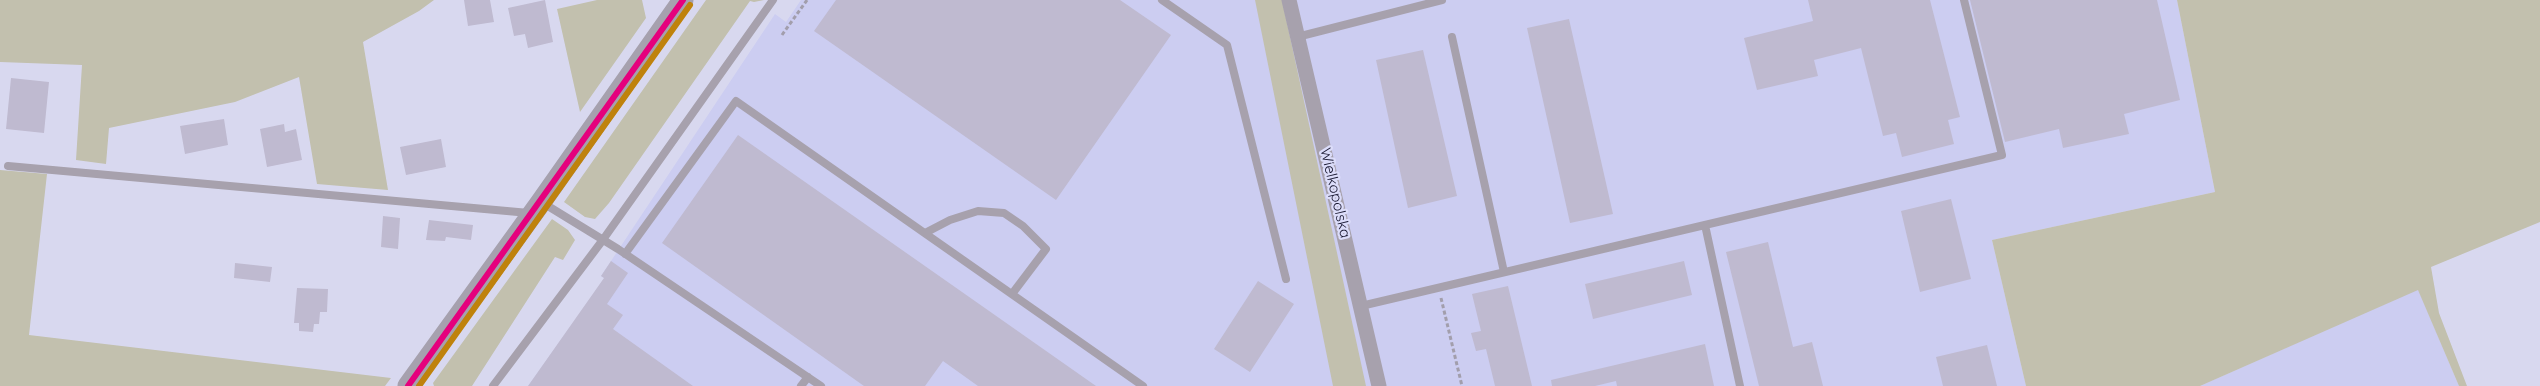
<!DOCTYPE html>
<html>
<head>
<meta charset="utf-8">
<style>
	body { margin:0 }
	canvas { display:block; background:#d8d8ef }
</style>
</head>
<body>
<canvas width="2540" height="386"></canvas>
<script>
const c = document.querySelector('canvas').getContext('2d');
c.lineJoin = 'round';
function fill(path, color) { c.fillStyle = color; c.fill(path, 'evenodd'); }
const shape = rows => new Path2D(rows.map(r => 'M' + r).join(''));
function stroke(path, color, width, dash) { c.strokeStyle = color; c.lineWidth = width; c.lineCap = dash ? 'butt' : 'round'; c.setLineDash(dash || []); c.stroke(path); }
function drawText(font, color, halo, rows, align = 'center') {
  c.font = font + ' Quicksand,sans-serif'; c.lineWidth = 4.5; c.setLineDash([]); c.textBaseline = 'middle'; c.strokeStyle = halo; c.fillStyle = color; for (const [text, x, y, turn = 0] of rows) {
    c.save(); c.translate(x, y); c.rotate((+turn || 0) * Math.PI / 180); c.textAlign = isNaN(turn) ? turn : align; if (halo) c.strokeText(text, 0, 0); c.fillText(text, 0, 0); c.restore();
  }
}
fill(shape([
	[801,0,2177,0,2215,192,1992,240,2026,386,528,386,605,279,601,276,775,14,786,22],
	[2418,289,2459,386,2200,386]
]), '#cccdf1');
fill(shape([
	[0,0,434,0,419,11,363,42,388,190,317,184,299,77,235,102,109,128,106,164,76,160,82,65,0,62],
	[597,0,642,0,646,18,580,112,557,9],
	[706,0,764,0,754,2,750,1,609,203,595,219,585,217,564,202],
	[1255,0,1282,0,1366,386,1333,386],
	[2177,0,2540,0,2540,222,2431,267,2439,313,2467,386,2459,386,2418,290,2200,386,2026,386,1992,240,2215,192],
	[0,170,47,174,29,335,391,378,385,386,0,386],
	[552,219,568,230,575,240,563,260,555,257,472,386,434,386,433,383]
]), '#c2c0ae');
fill(shape([
	[464,0,490,0,494,22,468,26],
	[545,0,553,42,528,48,525,34,514,36,508,8],
	[836,0,1120,0,1171,35,1056,200,814,31],
	[1808,0,1930,0,1960,117,1948,120,1954,144,1902,157,1896,133,1883,136,1861,48,1814,60,1818,76,1757,90,1744,38,1813,21],
	[1970,0,2157,0,2180,100,2124,114,2129,134,2063,148,2059,129,2005,142],
	[1569,19,1613,214,1570,223,1527,28],
	[1423,50,1457,196,1408,208,1376,60],
	[11,78,49,82,44,133,6,129],
	[224,119,228,145,185,154,180,126],
	[284,124,285,132,296,129,302,160,267,167,260,129],
	[738,135,982,306,1096,386,978,386,943,361,925,386,864,386,662,243],
	[441,139,446,167,406,175,400,147],
	[1951,199,1971,279,1920,292,1901,211],
	[383,216,400,218,398,249,381,247],
	[429,220,473,225,471,240,446,237,445,241,426,240],
	[1768,242,1793,347,1812,342,1823,386,1759,386,1726,252],
	[611,261,628,273,607,304,623,315,613,329,693,386,528,386,604,278,601,276],
	[1684,261,1692,295,1593,319,1585,284],
	[235,263,272,267,270,282,234,278],
	[1258,281,1294,304,1250,372,1214,349],
	[1508,286,1532,386,1495,386,1486,349,1476,351,1471,333,1481,331,1472,294],
	[297,288,328,289,327,312,320,312,319,324,314,324,313,332,299,331,299,323,294,323],
	[1705,344,1714,386,1617,386,1616,381,1595,386,1552,386,1551,380],
	[1987,345,1997,386,1943,386,1936,357]
]), '#bfbad0');
stroke(shape([
	[782,35,807,0],
	[1441,298,1462,386]
]), '#a29eac', 3, [4, 2.5]);
stroke(shape([
	[1162,0,1227,45,1286,279],
	[1297,37,1442,0],
	[1452,37,1504,272],
	[8,166,529,213],
	[543,203,618,249,821,386],
	[1705,225,1740,386],
	[925,233,950,220,978,211,1004,213,1023,226,1046,249,1012,294],
	[625,254,736,101,1143,386],
	[1361,306,2002,155,1964,0],
	[493,386,602,241,773,0],
	[801,386,808,377]
]), '#a7a1ad', 8);
stroke(shape([
	[1289,0,1379,386]
]), '#a7a1ad', 15);
stroke(shape([
	[408,386,541,202,683,0]
]), '#a6a1ae', 21);
stroke(shape([
	[408,386,683,0]
]), '#e5007d', 6);
stroke(shape([
	[419,386,690,5]
]), '#bf820c', 6);
drawText('15px', '#17162f', '#dcddfa', [
	["Wielkopolska",1335,193,77]
]);
</script>
</body>
</html>
